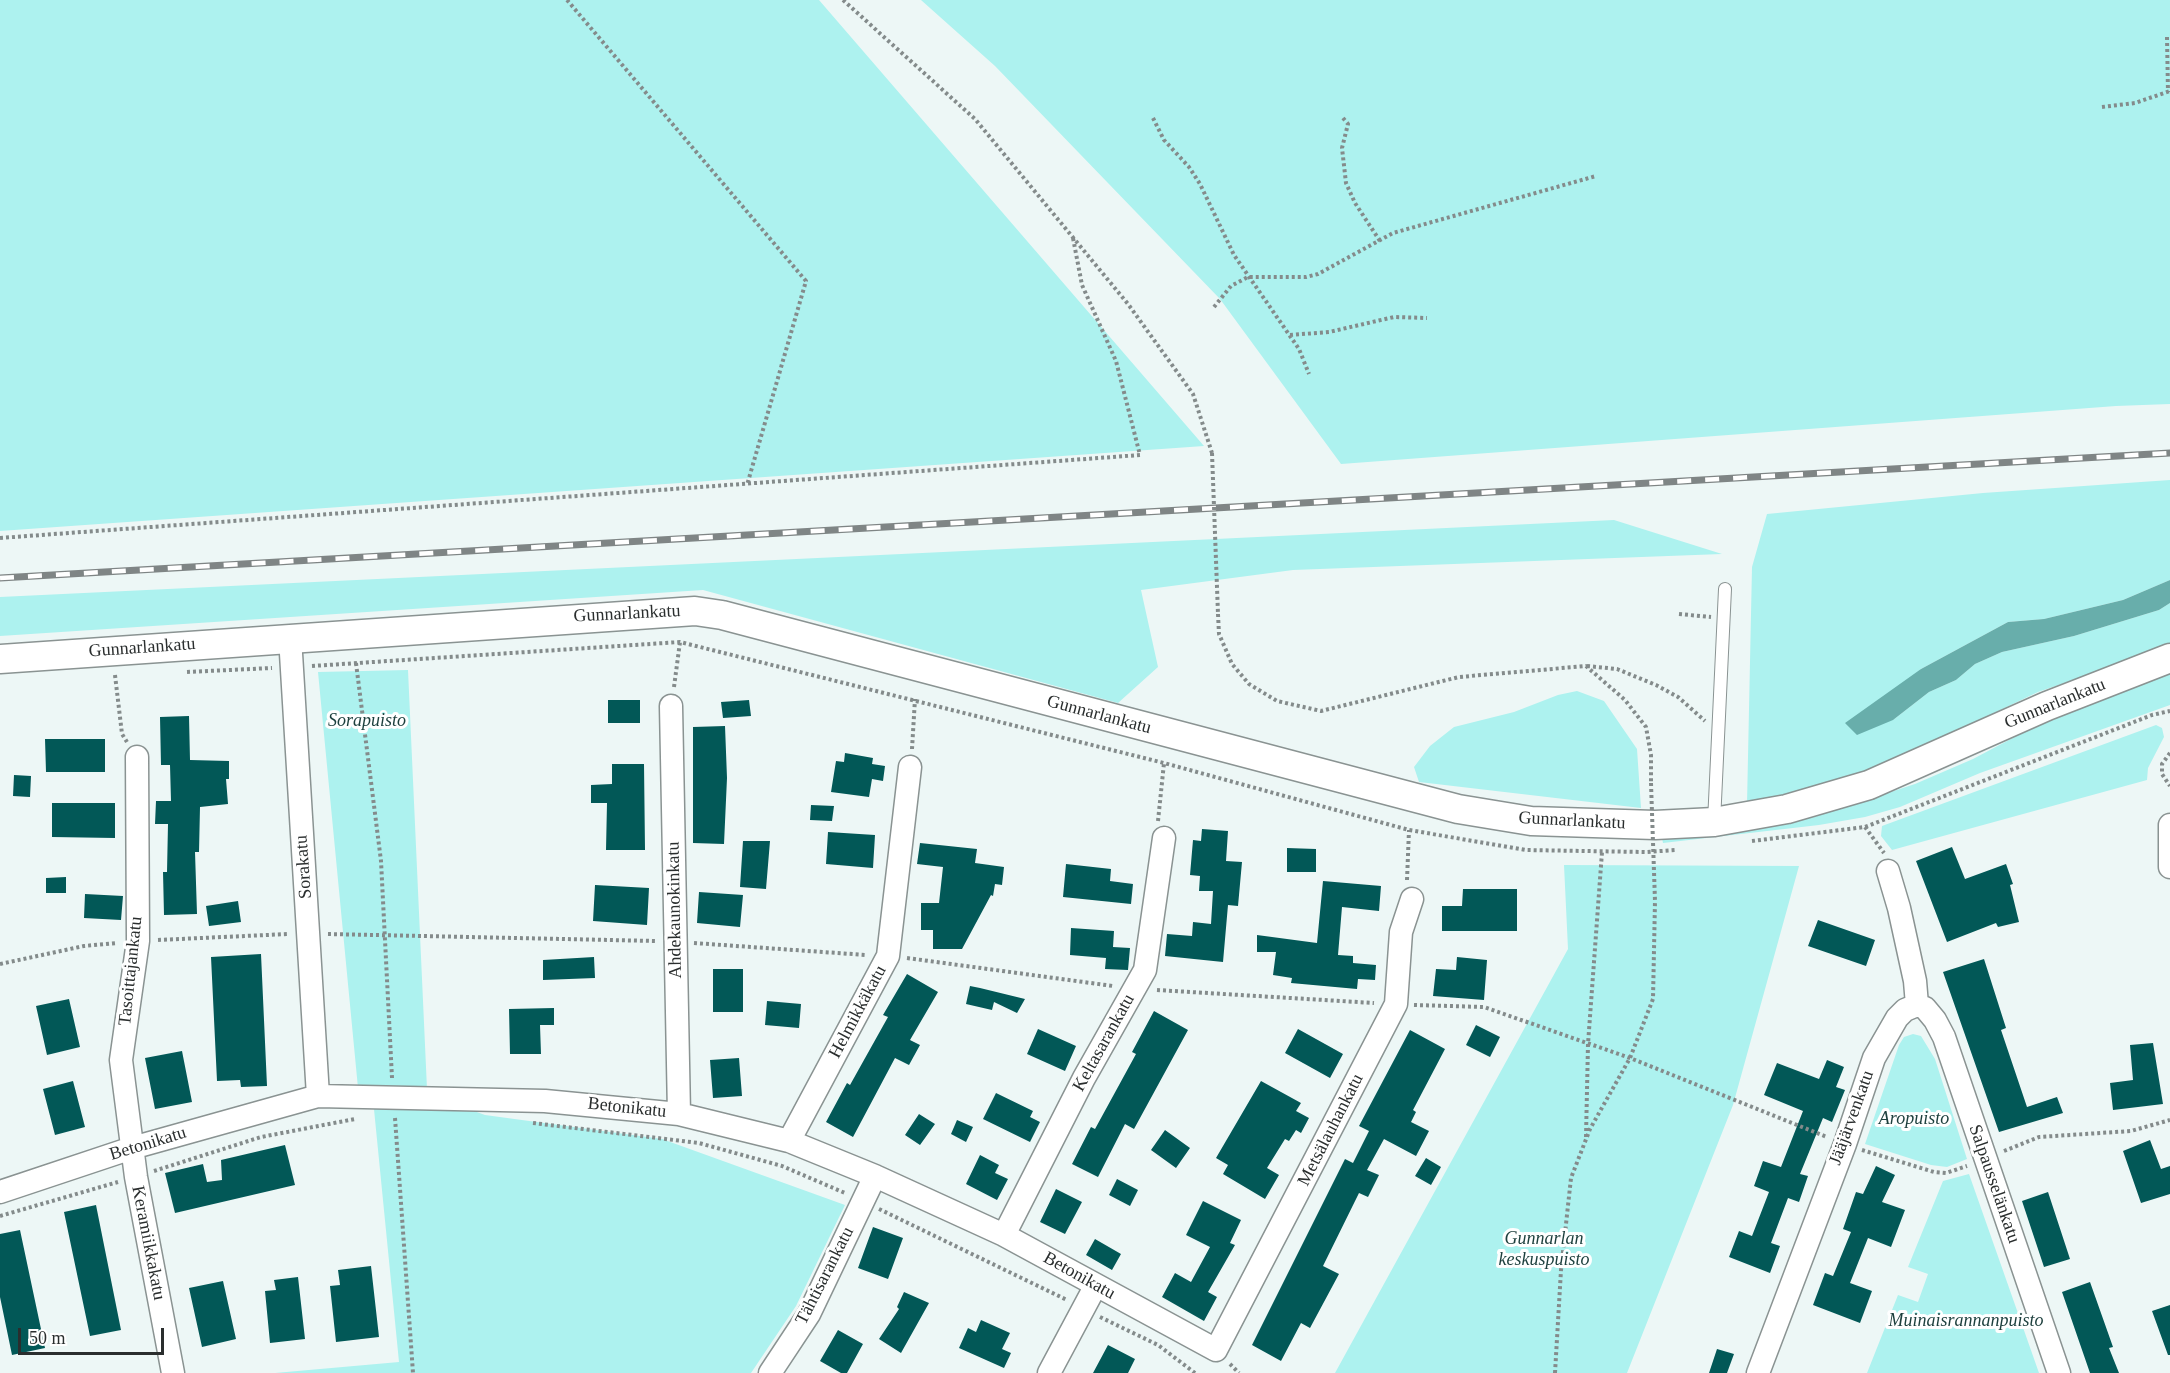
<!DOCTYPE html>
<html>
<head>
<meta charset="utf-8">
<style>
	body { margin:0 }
	#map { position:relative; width:2170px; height:1373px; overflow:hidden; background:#edf7f6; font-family:Georgia,serif }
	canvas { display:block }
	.scale { position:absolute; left:18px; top:1328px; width:146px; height:27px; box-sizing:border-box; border:3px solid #2a2e2e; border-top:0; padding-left:8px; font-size:18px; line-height:21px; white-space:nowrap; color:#2a2e2e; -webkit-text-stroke:4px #fff; paint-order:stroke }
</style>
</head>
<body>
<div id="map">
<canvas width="2170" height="1373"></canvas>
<div class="scale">50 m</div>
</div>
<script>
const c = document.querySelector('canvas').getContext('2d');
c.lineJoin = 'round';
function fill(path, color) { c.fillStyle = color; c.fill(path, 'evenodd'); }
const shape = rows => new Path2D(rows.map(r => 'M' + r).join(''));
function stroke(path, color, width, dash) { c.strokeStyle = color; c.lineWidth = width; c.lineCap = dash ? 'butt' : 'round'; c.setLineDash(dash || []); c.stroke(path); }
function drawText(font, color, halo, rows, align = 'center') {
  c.font = font + ' Georgia,serif'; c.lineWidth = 6; c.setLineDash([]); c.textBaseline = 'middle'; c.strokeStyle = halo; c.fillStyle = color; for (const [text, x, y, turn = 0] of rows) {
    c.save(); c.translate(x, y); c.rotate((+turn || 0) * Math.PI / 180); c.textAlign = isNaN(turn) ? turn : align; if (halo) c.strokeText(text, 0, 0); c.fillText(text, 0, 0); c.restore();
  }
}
fill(shape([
	[0,0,819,0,1204,446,0,531],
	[921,0,2170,0,2170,404,2116,406,1341,464,1220,299,995,66],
	[2170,480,2170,580,2123,600,2044,619,2008,622,1921,669,1893,720,1929,692,1956,680,1975,664,2002,652,2074,636,2159,610,2170,603,2170,647,2038,692,1860,777,1747,804,1752,567,1767,514,1983,493],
	[1614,520,1722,554,1293,570,1141,590,1158,667,1118,703,703,590,0,636,0,597],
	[408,670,427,1089,414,1089,485,1115,662,1139,845,1205,796,1306,751,1373,275,1373,399,1362,372,1089,358,1088,318,672],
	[2170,671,2170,705,1980,773,1900,807,1865,817,1819,825,1663,843,1662,838,1750,829,1814,817,1915,784,1973,759,2024,732],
	[1577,691,1604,701,1637,749,1641,808,1419,782,1414,767,1430,746,1454,727,1514,712,1558,695],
	[2156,725,2162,728,2164,737,2148,768,2147,780,1892,850,1881,836,1882,826],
	[1564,865,1799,866,1733,1105,1627,1373,1335,1373,1568,949],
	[1913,1034,1921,1036,1935,1059,1967,1159,1947,1167,1931,1165,1865,1144,1899,1045,1904,1037],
	[1969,1174,2039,1373,1867,1373,1898,1295,1918,1302,1928,1274,1908,1267,1943,1181]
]), '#adf2ef');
fill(shape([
	[2170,580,2170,603,2159,610,2074,636,2002,652,1975,664,1956,680,1929,692,1893,720,1857,735,1845,723,1921,669,2008,622,2044,619,2123,600]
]), '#68aeab');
fill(shape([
	[608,700,640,700,640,723,608,723],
	[749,700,751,716,723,718,721,702],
	[189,716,190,760,229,761,229,779,226,779,228,804,200,807,199,852,195,852,197,914,164,915,163,872,167,872,168,824,155,824,156,801,171,801,170,765,161,765,160,717],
	[725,726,727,778,724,844,693,843,693,727],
	[45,739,105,739,105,772,46,772],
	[845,753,873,758,872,764,885,766,883,781,872,779,869,797,831,792,836,761,844,762],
	[612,764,644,764,645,850,606,850,607,803,591,803,591,785,612,784],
	[14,775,31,776,30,797,13,796],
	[52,803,115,803,115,838,52,837],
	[811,805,834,806,832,821,810,820],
	[1202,829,1228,831,1226,861,1242,862,1238,906,1228,905,1223,962,1165,956,1167,934,1192,936,1193,922,1211,924,1213,891,1199,891,1200,876,1190,875,1193,840,1201,841],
	[828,832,875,835,873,868,826,864],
	[743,841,770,841,766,889,740,887],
	[920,843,977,849,975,863,1004,867,1002,885,995,884,993,896,991,895,962,949,933,949,933,930,921,930,921,903,939,903,943,867,917,864],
	[1952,847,1965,879,2006,864,2013,884,2010,885,2019,922,1998,927,1996,923,1947,942,1916,861],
	[1287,848,1316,849,1316,872,1287,872],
	[1066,864,1111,869,1110,881,1133,884,1131,904,1063,897],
	[66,877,66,893,46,893,46,878],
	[1323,881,1381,886,1379,911,1342,907,1338,955,1353,956,1353,963,1376,965,1375,980,1358,979,1357,989,1291,983,1292,978,1273,975,1276,952,1257,952,1257,935,1317,943],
	[595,885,649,888,647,925,593,921],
	[1463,889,1517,889,1517,931,1442,931,1442,906,1462,906],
	[699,892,743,895,740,927,697,923],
	[85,894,123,896,121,920,84,918],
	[238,901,241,922,209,926,206,906],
	[1818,920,1875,940,1866,966,1808,946],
	[1071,928,1114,931,1113,947,1130,948,1128,970,1105,969,1106,958,1070,955],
	[261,954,267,1086,241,1087,240,1080,217,1081,211,957],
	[594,957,595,978,543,980,543,960],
	[1457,957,1487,960,1484,1000,1433,996,1436,969,1456,970],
	[1984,959,2006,1028,2001,1030,2027,1107,2057,1097,2063,1113,1999,1132,1943,972],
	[713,969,743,969,743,1012,713,1012],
	[907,974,938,992,910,1040,920,1045,909,1065,895,1058,853,1137,826,1122,847,1083,850,1085,888,1017,883,1015],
	[970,986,980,988,1025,999,1017,1013,994,1002,992,1010,966,1004],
	[69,999,80,1047,47,1055,36,1006],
	[767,1001,801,1004,799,1028,765,1025],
	[554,1008,554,1025,540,1025,541,1054,510,1054,509,1009],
	[1154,1011,1188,1030,1134,1129,1125,1124,1098,1177,1072,1164,1091,1127,1095,1129,1136,1054,1132,1052],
	[1476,1025,1500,1037,1490,1057,1466,1045],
	[1038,1029,1076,1046,1065,1071,1027,1054],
	[1298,1029,1343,1054,1330,1078,1285,1053],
	[1410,1030,1445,1049,1413,1110,1416,1112,1411,1122,1429,1131,1416,1156,1384,1139,1367,1170,1379,1175,1368,1197,1359,1193,1323,1266,1339,1274,1310,1328,1301,1323,1281,1361,1252,1345,1345,1159,1353,1163,1369,1131,1359,1126],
	[2153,1043,2163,1104,2113,1110,2110,1083,2133,1080,2130,1045],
	[182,1051,192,1102,155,1109,145,1058],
	[739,1058,742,1096,713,1098,710,1060],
	[1827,1060,1844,1067,1836,1087,1845,1090,1832,1122,1823,1118,1800,1174,1808,1176,1799,1202,1788,1198,1771,1243,1780,1246,1770,1273,1729,1257,1739,1231,1752,1236,1769,1192,1754,1186,1763,1161,1781,1167,1803,1111,1764,1095,1777,1063,1819,1079],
	[73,1081,85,1127,55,1135,43,1089],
	[1261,1081,1301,1103,1296,1111,1309,1118,1301,1133,1296,1130,1289,1141,1285,1139,1267,1168,1279,1175,1265,1199,1223,1174,1228,1165,1216,1158],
	[996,1093,1033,1111,1030,1117,1040,1122,1030,1142,983,1119],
	[919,1114,935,1124,920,1145,905,1135],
	[957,1120,973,1127,966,1142,951,1134],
	[1165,1130,1190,1148,1176,1168,1151,1150],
	[2150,1140,2161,1169,2170,1166,2170,1194,2141,1203,2123,1151],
	[285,1145,295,1185,175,1213,165,1173,203,1164,207,1182,222,1180,221,1160],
	[980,1155,999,1165,995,1173,1008,1179,997,1200,966,1184],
	[1426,1158,1441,1167,1431,1185,1415,1176],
	[1876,1166,1895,1175,1882,1202,1905,1210,1891,1247,1868,1238,1850,1283,1872,1291,1860,1323,1813,1305,1825,1273,1833,1276,1851,1232,1843,1229,1856,1192,1863,1194],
	[1117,1179,1138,1190,1130,1206,1109,1195],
	[1056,1189,1082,1202,1065,1234,1040,1222],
	[2048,1192,2070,1259,2044,1267,2022,1201],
	[1203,1201,1241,1220,1230,1243,1235,1245,1208,1292,1217,1297,1204,1321,1162,1297,1175,1273,1191,1282,1210,1247,1186,1235],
	[96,1205,121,1330,90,1336,64,1212],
	[873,1227,903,1238,888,1279,858,1268],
	[20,1230,45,1348,12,1355,0,1297,0,1234],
	[1095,1239,1121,1254,1112,1270,1086,1255],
	[371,1266,379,1337,336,1342,330,1286,340,1285,338,1270],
	[298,1277,305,1339,270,1343,265,1291,276,1290,274,1280],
	[223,1281,236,1339,202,1347,189,1288],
	[2090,1282,2113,1347,2109,1348,2119,1373,2090,1373,2062,1292],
	[904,1292,929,1303,901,1353,879,1339,899,1309,897,1307],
	[2170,1305,2170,1355,2168,1355,2152,1311],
	[981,1320,1010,1333,1002,1349,1011,1353,1004,1368,959,1348,968,1328,976,1332],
	[838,1330,863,1344,847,1373,841,1373,820,1361],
	[1108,1345,1135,1359,1128,1373,1093,1373],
	[1717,1349,1734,1354,1727,1373,1709,1373]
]), '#025857');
const service = shape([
	[1714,822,1725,589]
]);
const minor = shape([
	[290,637,318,1096],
	[671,706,679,1114],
	[137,757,138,941,121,1060,136,1177,173,1373],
	[2170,825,2170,867],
	[1917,1005,1925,1008,1935,1020,1944,1037,2059,1373],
	[789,1141,888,956,910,767],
	[0,1192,132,1148,318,1096,545,1101,679,1114,789,1141,875,1176,1004,1235,1216,1350,1396,1004,1401,932,1412,899],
	[1004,1235,1084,1078,1145,970,1164,838],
	[770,1373,809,1314,875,1176],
	[1049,1373,1096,1285],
	[1758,1373,1845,1144,1874,1058,1897,1018,1905,1010,1917,1005,1915,981,1899,908,1888,871]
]);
const tertiary = shape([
	[0,659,695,611,722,615,1458,809,1531,821,1655,825,1714,822,1787,809,1869,785,2047,706,2170,658]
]);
stroke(service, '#8a9392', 14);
stroke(minor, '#8a9392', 25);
stroke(tertiary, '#8a9392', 31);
stroke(shape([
	[567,0,806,281,747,485],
	[843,0,975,119,1128,304,1193,394,1212,453],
	[2167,37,2168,92],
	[2102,107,2135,103,2170,91],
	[1153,118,1164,140,1189,167,1200,184,1234,255,1299,349,1309,374],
	[1343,118,1348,124,1342,148,1346,183,1355,203,1380,241],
	[1214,307,1231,286,1248,277,1306,277,1318,274,1393,233,1596,176],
	[1290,335,1329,332,1394,317,1427,318],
	[0,538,1140,455,1116,361,1082,285,1073,238],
	[1218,614,1219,634,1232,664,1249,684,1277,701,1321,711,1459,677,1586,666,1625,700,1646,727,1651,755,1651,783],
	[1679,614,1711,617],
	[356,663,381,861,392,1078],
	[312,666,680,642,1164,763,1409,830,1526,850,1646,852,1676,850],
	[1587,666,1617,669,1656,685,1678,697,1705,721],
	[187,672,272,668],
	[115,675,122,734,127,742],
	[674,687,680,642],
	[912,749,915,699],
	[2170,753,2162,764,2162,774,2170,786],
	[1158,821,1164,763],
	[1865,827,1884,853],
	[1752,841,1865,827,2152,715,2170,711],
	[1407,880,1409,830],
	[328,934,657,941],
	[158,940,288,934],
	[694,943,866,955],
	[907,958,1113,986],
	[0,964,84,946,117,943],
	[1157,990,1374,1003],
	[1414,1005,1484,1007,1630,1058,1827,1137],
	[395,1118,413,1373],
	[533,1123,699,1143,782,1166,845,1193],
	[1586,1137,1588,1044,1602,852],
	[1862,1150,1934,1172,1946,1173,1967,1166],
	[2004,1151,2039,1137,2131,1131,2170,1120],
	[154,1171,261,1137,355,1119],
	[879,1209,1067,1300],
	[0,1216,118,1182],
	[1100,1317,1158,1345,1195,1373],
	[1230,1364,1239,1373],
	[1555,1373,1561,1270,1571,1178,1590,1129,1630,1058,1653,999,1655,901]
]), '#848b8b', 4, [3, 3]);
stroke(service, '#fff', 12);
stroke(minor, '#fff', 22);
stroke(tertiary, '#fff', 28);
const rail = shape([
	[0,578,2170,453]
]);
stroke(rail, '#7f8585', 7);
stroke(rail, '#fff', 4.5, [14]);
stroke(shape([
	[1212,453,1218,614],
	[1651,783,1655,901]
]), '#848b8b', 4, [3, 3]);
drawText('18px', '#2a2e2e', '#fff', [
	["Gunnarlankatu",627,614,-3],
	["Gunnarlankatu",142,648,-4],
	["Gunnarlankatu",2055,704,-22],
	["Gunnarlankatu",1099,715,15],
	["Gunnarlankatu",1572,821,3],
	["Sorakatu",304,867,-94],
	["Ahdekaunokinkatu",675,910,-91],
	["Tasoittajankatu",131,971,-84],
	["Helmikkäkatu",858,1012,-62],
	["Keltasarankatu",1104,1043,-61],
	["Betonikatu",627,1108,6],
	["Jääjärvenkatu",1852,1118,-70],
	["Metsälauhankatu",1331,1130,-63],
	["Betonikatu",148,1144,-17],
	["Salpausselänkatu",1994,1184,71],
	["Keramiikkakatu",148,1243,79],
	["Tähtisarankatu",825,1276,-63],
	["Betonikatu",1079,1276,29]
]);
drawText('italic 18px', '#1c3f3d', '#fff', [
	["Sorapuisto",367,721],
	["Aropuisto",1914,1119],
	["Gunnarlan",1544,1239],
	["keskuspuisto",1544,1260],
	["Muinaisrannanpuisto",1966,1321]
]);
</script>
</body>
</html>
